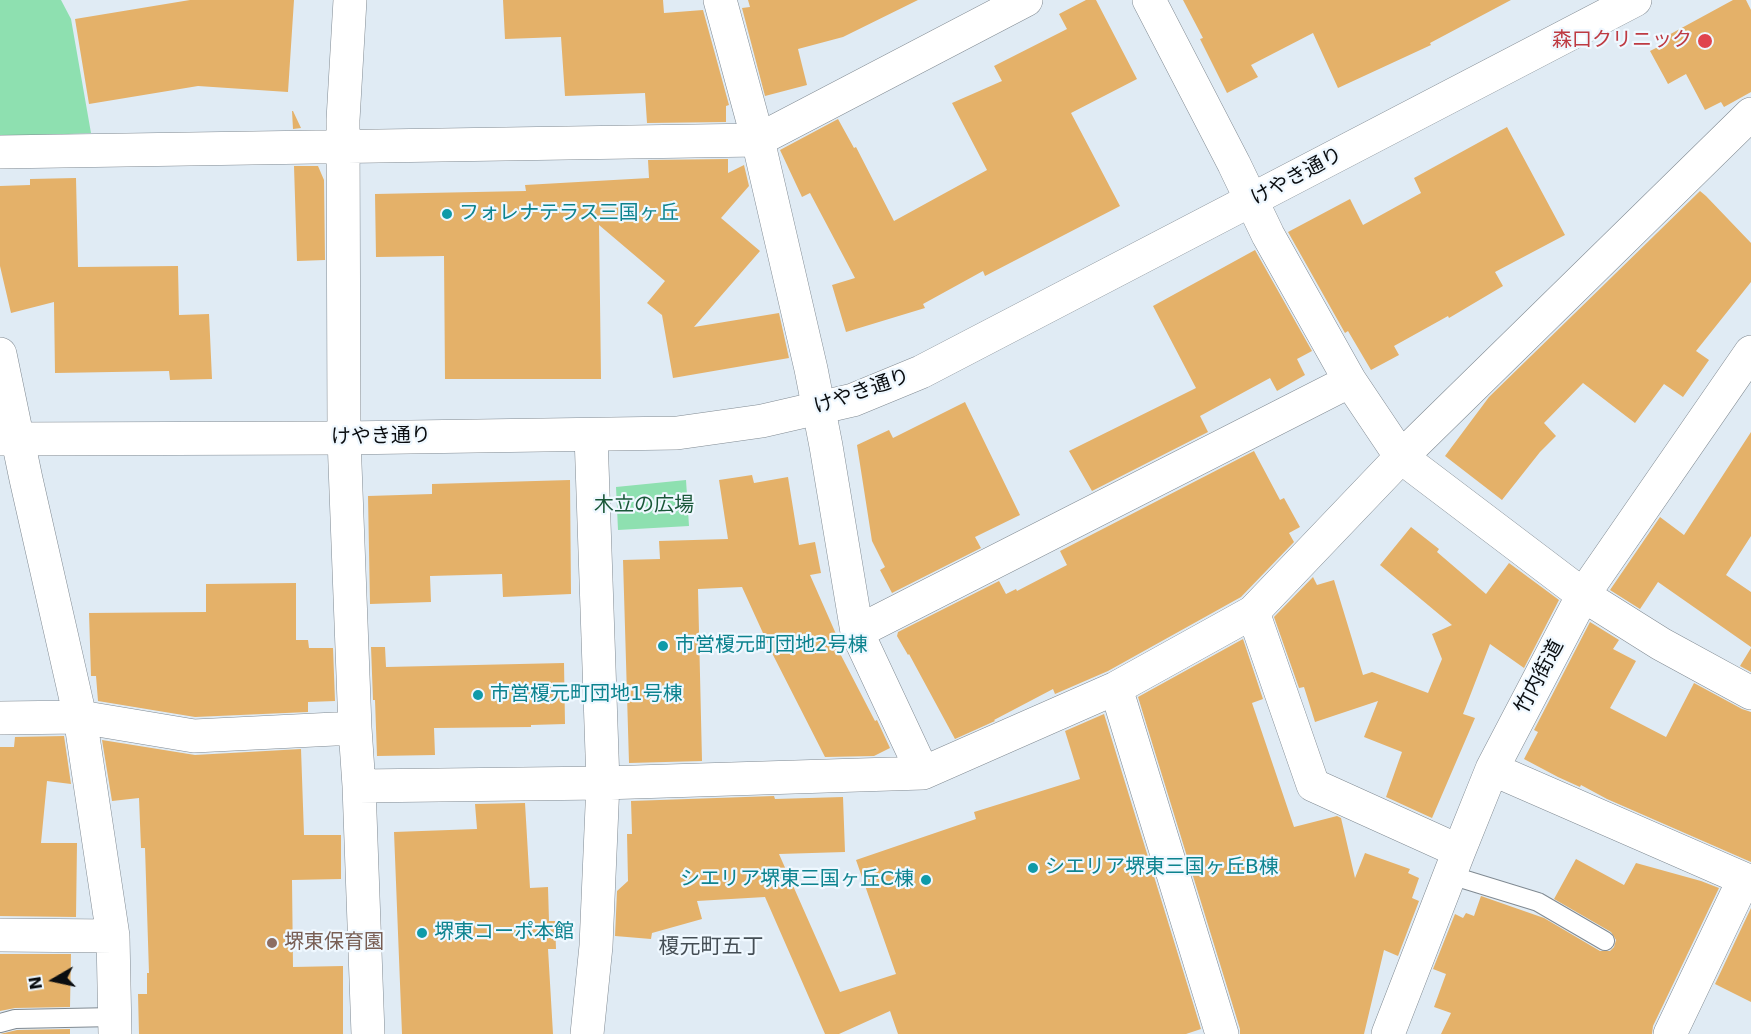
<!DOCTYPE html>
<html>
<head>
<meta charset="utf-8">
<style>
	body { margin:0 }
	#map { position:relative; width:1751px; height:1034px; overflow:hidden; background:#e0ebf4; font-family:"DejaVu Sans",sans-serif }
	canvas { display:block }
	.north { position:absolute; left:24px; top:950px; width:60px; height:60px; -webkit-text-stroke:4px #eff8ff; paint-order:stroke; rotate:261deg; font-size:16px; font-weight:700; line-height:24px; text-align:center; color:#0a0d10 }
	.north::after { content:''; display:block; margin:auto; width:21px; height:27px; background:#0a0d10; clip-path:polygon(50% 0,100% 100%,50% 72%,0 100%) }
</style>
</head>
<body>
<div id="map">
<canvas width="1751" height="1034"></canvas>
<div class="north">N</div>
</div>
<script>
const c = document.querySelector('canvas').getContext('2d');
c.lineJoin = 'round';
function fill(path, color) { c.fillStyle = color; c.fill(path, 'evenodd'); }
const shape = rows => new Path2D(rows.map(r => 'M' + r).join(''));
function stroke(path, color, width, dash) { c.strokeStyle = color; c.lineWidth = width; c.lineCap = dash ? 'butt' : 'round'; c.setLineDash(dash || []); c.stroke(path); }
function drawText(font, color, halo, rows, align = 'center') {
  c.font = font + ' "DejaVu Sans","Noto Sans JP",sans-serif'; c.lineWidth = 4.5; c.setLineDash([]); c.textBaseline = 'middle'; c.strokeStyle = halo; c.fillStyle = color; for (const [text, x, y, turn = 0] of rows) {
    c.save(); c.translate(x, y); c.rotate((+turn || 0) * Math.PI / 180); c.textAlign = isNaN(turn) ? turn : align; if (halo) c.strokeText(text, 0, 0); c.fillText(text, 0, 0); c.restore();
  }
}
fill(shape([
	[0,0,61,0,71,19,91,133,0,137],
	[686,480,689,526,618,530,616,487]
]), '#8ee0b0');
fill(shape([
	[190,0,294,0,288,92,198,86,89,104,75,19],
	[503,0,663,0,664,13,703,10,729,105,726,106,726,122,647,123,645,93,565,96,561,37,505,39],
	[748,0,918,0,843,37,798,49,807,85,765,96,742,8,750,7],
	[1086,0,1096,0,1137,79,1071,113,1120,206,985,276,983,271,923,304,925,308,846,332,832,285,855,278,810,193,802,197,780,150,838,119,854,148,856,147,894,221,987,170,952,103,1002,81,994,66,1067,29,1059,14],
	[1183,0,1511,0,1430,43,1431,45,1338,88,1313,33,1251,65,1258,77,1227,93,1200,39,1203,38],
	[1733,0,1746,0,1751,10,1751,92,1724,107,1721,102,1705,110,1686,74,1668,84,1650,51,1668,42,1665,37],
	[292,111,293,111,301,128,293,129],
	[1507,127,1565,235,1495,272,1503,286,1449,318,1448,316,1394,346,1399,355,1371,370,1348,331,1345,333,1288,232,1350,199,1363,225,1421,193,1414,178],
	[728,159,728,173,744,165,749,186,721,218,760,251,694,327,779,313,789,358,673,378,662,315,647,303,665,281,599,225,601,379,445,379,444,256,376,257,375,194,526,191,525,185,649,178,648,160],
	[294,166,318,166,324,180,325,260,297,261],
	[76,178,78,267,178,266,179,315,209,314,212,379,170,380,169,371,55,373,54,302,11,313,0,266,0,186,30,185,30,179],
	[1700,191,1706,196,1751,243,1751,282,1696,351,1709,360,1683,397,1664,384,1635,423,1583,383,1544,423,1556,436,1540,452,1502,500,1445,456,1489,397],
	[1255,250,1312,351,1297,359,1305,375,1277,391,1270,378,1200,416,1208,432,1092,491,1069,451,1196,388,1153,306],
	[965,402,1020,515,975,537,981,548,892,593,880,570,885,567,872,541,857,445,889,430,893,438],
	[1751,432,1751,536,1726,575,1751,592,1751,647,1658,582,1640,609,1610,590,1660,517,1684,535],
	[1254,451,1280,500,1284,498,1300,527,1289,533,1294,542,1241,597,1108,671,1055,694,1053,689,994,720,995,721,955,739,909,654,908,655,897,636,898,632,999,581,1006,594,1016,589,1017,591,1067,565,1060,551],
	[752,475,754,483,788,477,799,545,815,542,821,573,810,575,836,634,831,636,875,721,877,720,890,748,874,756,825,757,773,655,742,587,698,589,702,761,629,763,623,560,660,559,659,541,728,539,719,480],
	[570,480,571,594,503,597,502,574,430,576,431,602,370,604,368,496,432,494,432,484],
	[1411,527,1439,549,1437,552,1486,594,1509,563,1559,600,1524,668,1490,644,1463,714,1475,718,1432,818,1386,797,1402,752,1364,737,1378,701,1315,722,1304,687,1299,688,1274,617,1313,577,1317,585,1334,580,1363,675,1372,672,1428,693,1442,659,1432,634,1452,625,1380,565],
	[296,583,296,640,308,640,309,648,333,648,335,701,308,702,308,712,195,717,98,701,96,676,91,676,89,613,206,612,206,584],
	[1590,622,1619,640,1613,649,1636,661,1610,708,1666,737,1694,683,1742,709,1751,712,1751,862,1607,799,1581,785,1580,787,1558,777,1524,759,1538,732,1534,730],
	[1243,639,1263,699,1252,703,1294,827,1337,816,1341,818,1355,878,1365,853,1410,869,1408,873,1419,878,1412,898,1419,901,1398,956,1384,950,1364,1034,1240,1034,1240,1029,1138,697],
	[371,647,385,647,386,667,564,663,565,724,531,725,531,727,434,728,435,755,377,756,375,700,373,700],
	[1751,648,1751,672,1740,666],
	[1104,714,1201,1029,1186,1034,898,1034,890,1011,839,1034,825,1034,765,897,697,901,702,919,652,933,651,939,615,936,617,891,628,881,627,834,632,834,631,801,774,796,775,799,843,797,845,852,779,854,840,992,896,974,856,860,976,819,974,812,1080,779,1065,731],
	[64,736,71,784,47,781,41,843,77,843,76,917,0,916,0,747,14,747,15,737],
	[102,740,195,755,301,749,304,835,341,835,341,879,292,880,293,967,343,966,343,1034,139,1034,138,994,147,994,147,973,149,973,145,848,141,848,139,798,112,801],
	[525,803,530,888,548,887,549,921,555,921,556,949,548,949,553,1034,402,1034,394,832,477,829,475,804],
	[1576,859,1624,885,1636,863,1701,881,1719,888,1653,1026,1652,1034,1441,1034,1451,1013,1434,1007,1446,974,1433,969,1455,914,1463,918,1466,913,1474,916,1481,896,1544,918,1600,951,1610,951,1614,947,1616,940,1611,932,1554,899],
	[1751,908,1751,1002,1715,984],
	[0,954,71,954,70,1007,15,1008,0,1011],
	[70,1029,70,1034,0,1034,17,1030]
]), '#e4b169');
const service = shape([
	[1450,875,1538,902,1605,941],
	[0,1023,15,1019,115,1017]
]);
const minor = shape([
	[350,0,343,120,344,438,355,728,359,786,368,1034],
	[720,0,758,140,811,369,826,446,857,632],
	[1149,0,1234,164,1268,235,1350,381,1401,457,1583,595,1661,644,1751,693],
	[0,152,758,140,1026,0],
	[0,354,26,479,80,717,113,936,115,1034],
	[1350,381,857,632,923,773,1116,688,1253,612,1313,785,1459,851],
	[1253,612,1401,457,1751,114],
	[1116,688,1222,1034],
	[0,718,80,717,194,736,355,728],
	[1492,769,1751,882],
	[359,786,603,783,923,773],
	[0,935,113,936],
	[587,1034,596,946,603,783,591,435],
	[1388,1034,1459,851,1492,769,1583,595,1751,352],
	[1670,1034,1744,879]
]);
const tertiary = shape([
	[0,439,344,438,677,433,762,421,853,400,921,372,1635,0]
]);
stroke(service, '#808a92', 20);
stroke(minor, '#808a92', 34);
stroke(tertiary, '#808a92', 34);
stroke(service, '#fff', 18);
stroke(minor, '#fff', 33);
stroke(tertiary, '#fff', 33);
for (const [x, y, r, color] of [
	[1705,41,8,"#e0444e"],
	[447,214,6,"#0f9aa8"],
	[663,646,6,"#0f9aa8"],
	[478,695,6,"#0f9aa8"],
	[1033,868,6,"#0f9aa8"],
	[926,880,6,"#0f9aa8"],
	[422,933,6,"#0f9aa8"],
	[272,943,6,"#8d6e63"]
]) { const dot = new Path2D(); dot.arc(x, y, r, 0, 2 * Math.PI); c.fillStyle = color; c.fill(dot); stroke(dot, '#eff8ff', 2); }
drawText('20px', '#be3a42', '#eff8ff', [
	["森口クリニック",1692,41]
], 'right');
drawText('20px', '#0a0d10', '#eff8ff', [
	["けやき通り",1297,177,-28],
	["けやき通り",862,392,-19],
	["けやき通り",381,437,-1],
	["竹内街道",1540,677,-62]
]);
drawText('20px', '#0d838f', '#eff8ff', [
	["フォレナテラス三国ヶ丘",459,214],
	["市営榎元町団地2号棟",675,646],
	["市営榎元町団地1号棟",490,695],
	["シエリア堺東三国ヶ丘B棟",1045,868],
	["シエリア堺東三国ヶ丘C棟",914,880,"right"],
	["堺東コーポ本館",434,933]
], 'left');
drawText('20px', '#195738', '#eff8ff', [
	["木立の広場",644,506]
]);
drawText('20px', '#785e54', '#eff8ff', [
	["堺東保育園",284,943]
], 'left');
drawText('21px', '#454e55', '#eff8ff', [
	["榎元町五丁",711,948]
]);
</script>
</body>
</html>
